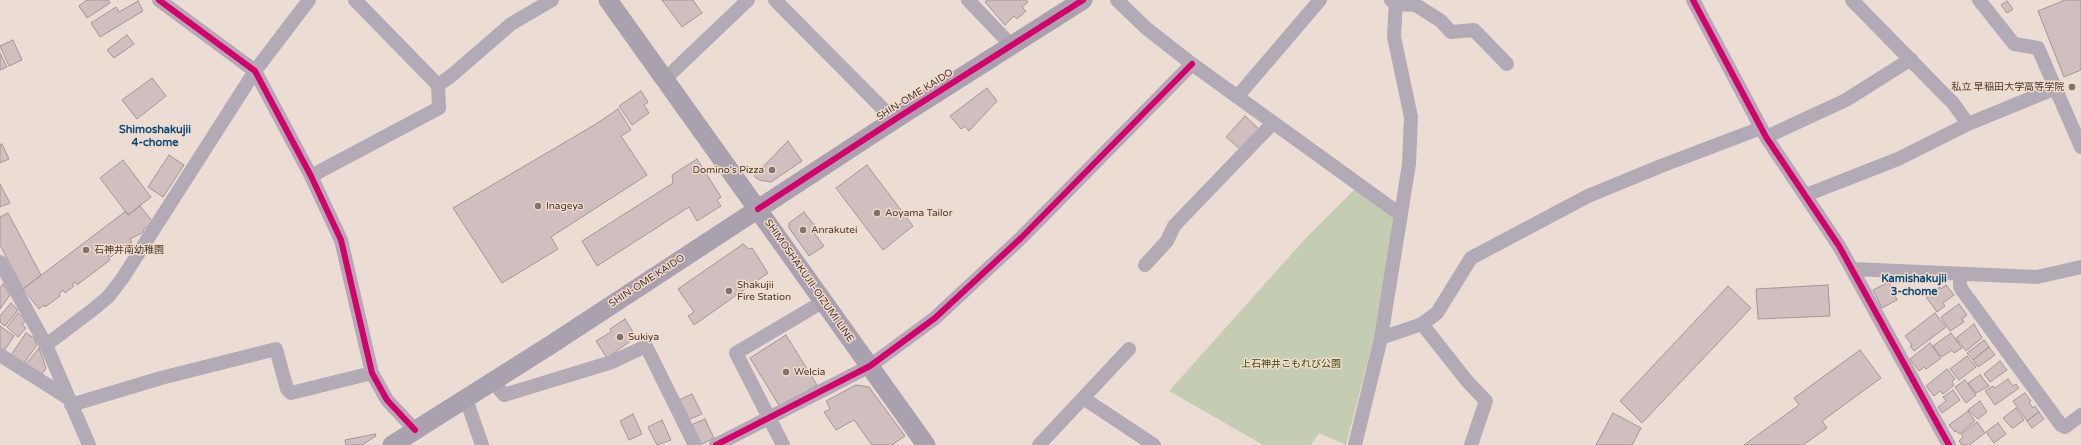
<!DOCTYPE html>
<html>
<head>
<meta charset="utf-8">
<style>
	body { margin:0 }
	canvas { display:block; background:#ebddd4 }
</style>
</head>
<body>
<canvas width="2081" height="445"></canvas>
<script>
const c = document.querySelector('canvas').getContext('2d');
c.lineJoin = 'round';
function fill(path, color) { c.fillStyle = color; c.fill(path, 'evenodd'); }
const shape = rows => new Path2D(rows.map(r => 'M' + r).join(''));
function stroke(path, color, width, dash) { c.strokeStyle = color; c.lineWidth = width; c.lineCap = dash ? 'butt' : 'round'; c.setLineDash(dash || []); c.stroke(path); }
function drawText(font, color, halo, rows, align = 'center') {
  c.font = font + ' "Varela Round","Noto Sans JP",sans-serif'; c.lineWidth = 3; c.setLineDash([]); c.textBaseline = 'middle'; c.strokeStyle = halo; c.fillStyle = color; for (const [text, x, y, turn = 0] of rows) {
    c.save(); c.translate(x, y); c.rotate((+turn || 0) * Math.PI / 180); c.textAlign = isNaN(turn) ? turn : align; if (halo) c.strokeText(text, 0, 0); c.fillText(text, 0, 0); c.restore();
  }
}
fill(shape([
	[1356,188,1394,219,1375,333,1346,445,1319,433,1311,445,1263,445,1169,391,1305,239]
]), '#c4ccb1');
const building = shape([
	[87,0,108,0,110,3,87,18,79,6,87,0],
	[662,0,693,0,702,13,682,27,662,0],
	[987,0,1026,0,1028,2,1022,7,1026,11,1017,19,1014,16,1005,25,985,2,987,0],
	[2065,0,2081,0,2081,70,2064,77,2038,11,2065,0],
	[138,1,143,11,100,37,91,23,116,7,119,12,138,1],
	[2007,1,2013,9,2007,13,2001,5,2007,1],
	[127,35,134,44,114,58,107,50,127,35],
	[13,40,22,60,9,66,0,46,13,40],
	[0,53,7,67,0,70,0,53],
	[152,78,166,96,137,119,122,100,152,78],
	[987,88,997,101,969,131,965,126,961,129,950,116,987,88],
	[641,91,648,102,644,105,649,113,632,125,619,106,641,91],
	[618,109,631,130,621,136,647,175,551,237,558,249,502,283,453,208,596,124,618,109],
	[1245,116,1259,129,1240,149,1226,137,1245,116],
	[788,141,802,161,771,182,759,180,754,176,788,141],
	[2,144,9,159,0,163,0,145,2,144],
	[169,155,184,165,163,197,148,187,169,155],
	[697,159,721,197,717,200,721,206,697,221,689,207,597,266,582,241,673,183,672,175,697,159],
	[123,160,151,197,128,215,100,178,123,160],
	[867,165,913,226,883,250,836,188,867,165],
	[0,184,10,203,0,207,0,184],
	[140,206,153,222,143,230,144,232,130,239,132,242,125,247,123,245,111,257,109,255,108,256,110,260,77,285,75,282,72,284,74,286,65,293,63,290,59,294,60,296,45,307,44,305,39,309,23,289,126,211,128,215,140,206],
	[804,212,818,230,814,233,824,246,809,256,789,228,789,223,804,212],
	[8,213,41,275,23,289,0,245,0,217,8,213],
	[743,244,749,249,752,248,768,273,694,325,688,316,694,312,678,289,743,244],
	[1889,282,1897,300,1882,308,1873,290,1889,282],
	[3,284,10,295,0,309,0,288,3,284],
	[1828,285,1830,316,1758,319,1756,289,1828,285],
	[1946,285,1954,295,1943,303,1945,306,1937,312,1926,297,1940,287,1941,289,1946,285],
	[1728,286,1751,308,1642,423,1620,401,1728,286],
	[11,303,18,310,5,326,0,322,0,316,11,303],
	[1959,304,1967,315,1962,319,1964,322,1950,331,1941,317,1959,304],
	[18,313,26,320,22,325,26,328,18,337,7,327,18,313],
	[1935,313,1946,327,1914,351,1910,346,1912,345,1905,336,1935,313],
	[625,319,636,337,607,358,596,341,611,332,610,329,625,319],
	[1974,324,1982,338,1966,351,1956,338,1974,324],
	[0,326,14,336,4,351,0,349,0,326],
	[26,333,34,338,37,345,24,363,11,355,26,333],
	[1951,333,1962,348,1954,353,1952,350,1943,356,1940,356,1933,346,1951,333],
	[786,335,817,385,780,407,750,358,786,335],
	[1984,340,1989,347,1973,360,1967,353,1984,340],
	[1930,343,1941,358,1926,369,1924,367,1919,371,1910,359,1930,343],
	[1989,347,1995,355,1978,367,1973,360,1989,347],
	[39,348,46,368,42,374,26,364,39,348],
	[1860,350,1881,378,1822,421,1827,428,1803,445,1744,445,1799,405,1794,398,1860,350],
	[1967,356,1976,367,1959,380,1950,369,1967,356],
	[2000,361,2007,370,1990,382,1984,374,2000,361],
	[1947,369,1955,379,1952,382,1954,385,1943,394,1940,391,1934,396,1926,386,1947,369],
	[1980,375,1989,386,1976,393,1968,383,1980,375],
	[2008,379,2013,386,2016,384,2019,388,1995,405,1985,391,1993,386,1995,388,2008,379],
	[1965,380,1976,395,1966,403,1955,387,1965,380],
	[856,385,869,387,905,436,892,445,872,445,854,420,836,430,824,412,830,409,826,401,856,385],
	[1953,390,1960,400,1942,413,1938,407,1946,401,1943,397,1953,390],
	[2025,393,2031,401,2029,403,2033,408,2035,406,2039,412,2027,421,2013,401,2025,393],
	[692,394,702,414,688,420,679,400,692,394],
	[1980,401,1987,412,1978,419,1968,410,1980,401],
	[2016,408,2024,420,2013,428,2011,427,2003,418,2016,408],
	[1968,411,1975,421,1959,434,1956,430,1955,432,1949,425,1968,411],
	[2039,412,2044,419,2032,428,2027,421,2039,412],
	[1613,413,1641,428,1632,445,1596,445,1613,413],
	[633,414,642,434,629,440,620,421,633,414],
	[705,419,714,438,700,445,691,425,705,419],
	[662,420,671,440,657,445,648,427,662,420],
	[1977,422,1985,433,1969,445,1962,445,1959,441,1963,437,1961,434,1977,422],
	[1998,423,2006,434,1994,443,1986,432,1998,423],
	[375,434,376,436,362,445,346,445,345,440,375,434]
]);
fill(building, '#d1bebf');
stroke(building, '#a29795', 1);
stroke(shape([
	[159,0,255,71,311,176,341,240,372,373,387,400,415,430],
	[775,0,894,120],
	[968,0,1012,46],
	[1117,0,1146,28,1192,64,1401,215],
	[1391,0,1395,4,1416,5,1441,21,1451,32,1474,30,1507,64],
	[1693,0,1766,137,1839,246,1949,445],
	[1852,0,1937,87,1953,103,1968,124],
	[1979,0,2014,44,2038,48,2081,147],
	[664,80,748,0],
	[438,85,451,76,511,24,552,0],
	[1237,97,1320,0],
	[1766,137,1846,100,1911,59],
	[311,176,439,108,438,85,355,0],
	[1806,195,1898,159,1968,124,2056,88],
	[0,262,46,345,89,445],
	[1145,265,1167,241,1174,226,1273,123],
	[1852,269,2037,277,2081,267],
	[1960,274,1960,286,1962,290,2061,425,2065,427,2081,415],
	[1422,324,1467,381,1486,401,1471,445],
	[1381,338,1422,324,1437,313,1471,258,1588,196,1661,166,1761,128],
	[46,345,95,308,108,297,122,279,255,71,309,0],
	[0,355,68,398],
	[493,381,504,395,612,362,646,346,695,445],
	[1083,398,1154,445],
	[466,399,482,445],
	[71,405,161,378,276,349,287,389,291,393,372,373],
	[716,445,870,366,935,318,1021,238,1192,64],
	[783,445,736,353,824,301],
	[1039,445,1129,349],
	[1355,445,1381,338,1409,164,1411,117,1394,37,1396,0]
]), '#b2abb6', 14);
stroke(shape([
	[608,0,926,445],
	[392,445,552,344,894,120,1083,0]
]), '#a9a1ae', 19);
stroke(shape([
	[159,0,255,71,311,176,341,240,372,373,387,400,415,430],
	[1693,0,1766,137,1839,246,1949,445],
	[758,209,894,120,1083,0],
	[716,445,870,366,935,318,1021,238,1192,64]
]), '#d6006c', 6);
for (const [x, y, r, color] of [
	[2072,87,4,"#7f736c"],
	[772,170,4,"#7f736c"],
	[538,206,4,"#7f736c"],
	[877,213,4,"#7f736c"],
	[803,230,4,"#7f736c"],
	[86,250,4,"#7f736c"],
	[729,291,4,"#7f736c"],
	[620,337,4,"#7f736c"],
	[786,372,4,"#7f736c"]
]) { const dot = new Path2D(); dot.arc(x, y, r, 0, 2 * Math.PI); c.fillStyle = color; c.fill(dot); stroke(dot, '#f4dacb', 1.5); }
drawText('10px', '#453a34', '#f4dacb', [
	["私立 早稲田大学高等学院",2064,87,"right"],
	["Domino's Pizza",764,170,"right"],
	["Inageya",546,206],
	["Aoyama Tailor",885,213],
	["Anrakutei",811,230],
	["石神井南幼稚園",94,250],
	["Shakujii",737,285],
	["Fire Station",737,297],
	["Sukiya",628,337],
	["Welcia",794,372]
], 'left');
drawText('10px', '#453a34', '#f4dacb', [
	["SHIN-OME KAIDO",915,95,-32],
	["SHIN-OME KAIDO",647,281,-33],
	["SHIMOSHAKUJII-OIZUMI LINE",809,281,55]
]);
drawText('10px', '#314e15', '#f4dacb', [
	["上石神井こもれび公園",1291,364]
]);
drawText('bold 11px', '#014f7c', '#f4dacb', [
	["Shimoshakujii",155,130],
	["4-chome",155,143],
	["Kamishakujii",1914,279],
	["3-chome",1914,292]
]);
</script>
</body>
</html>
